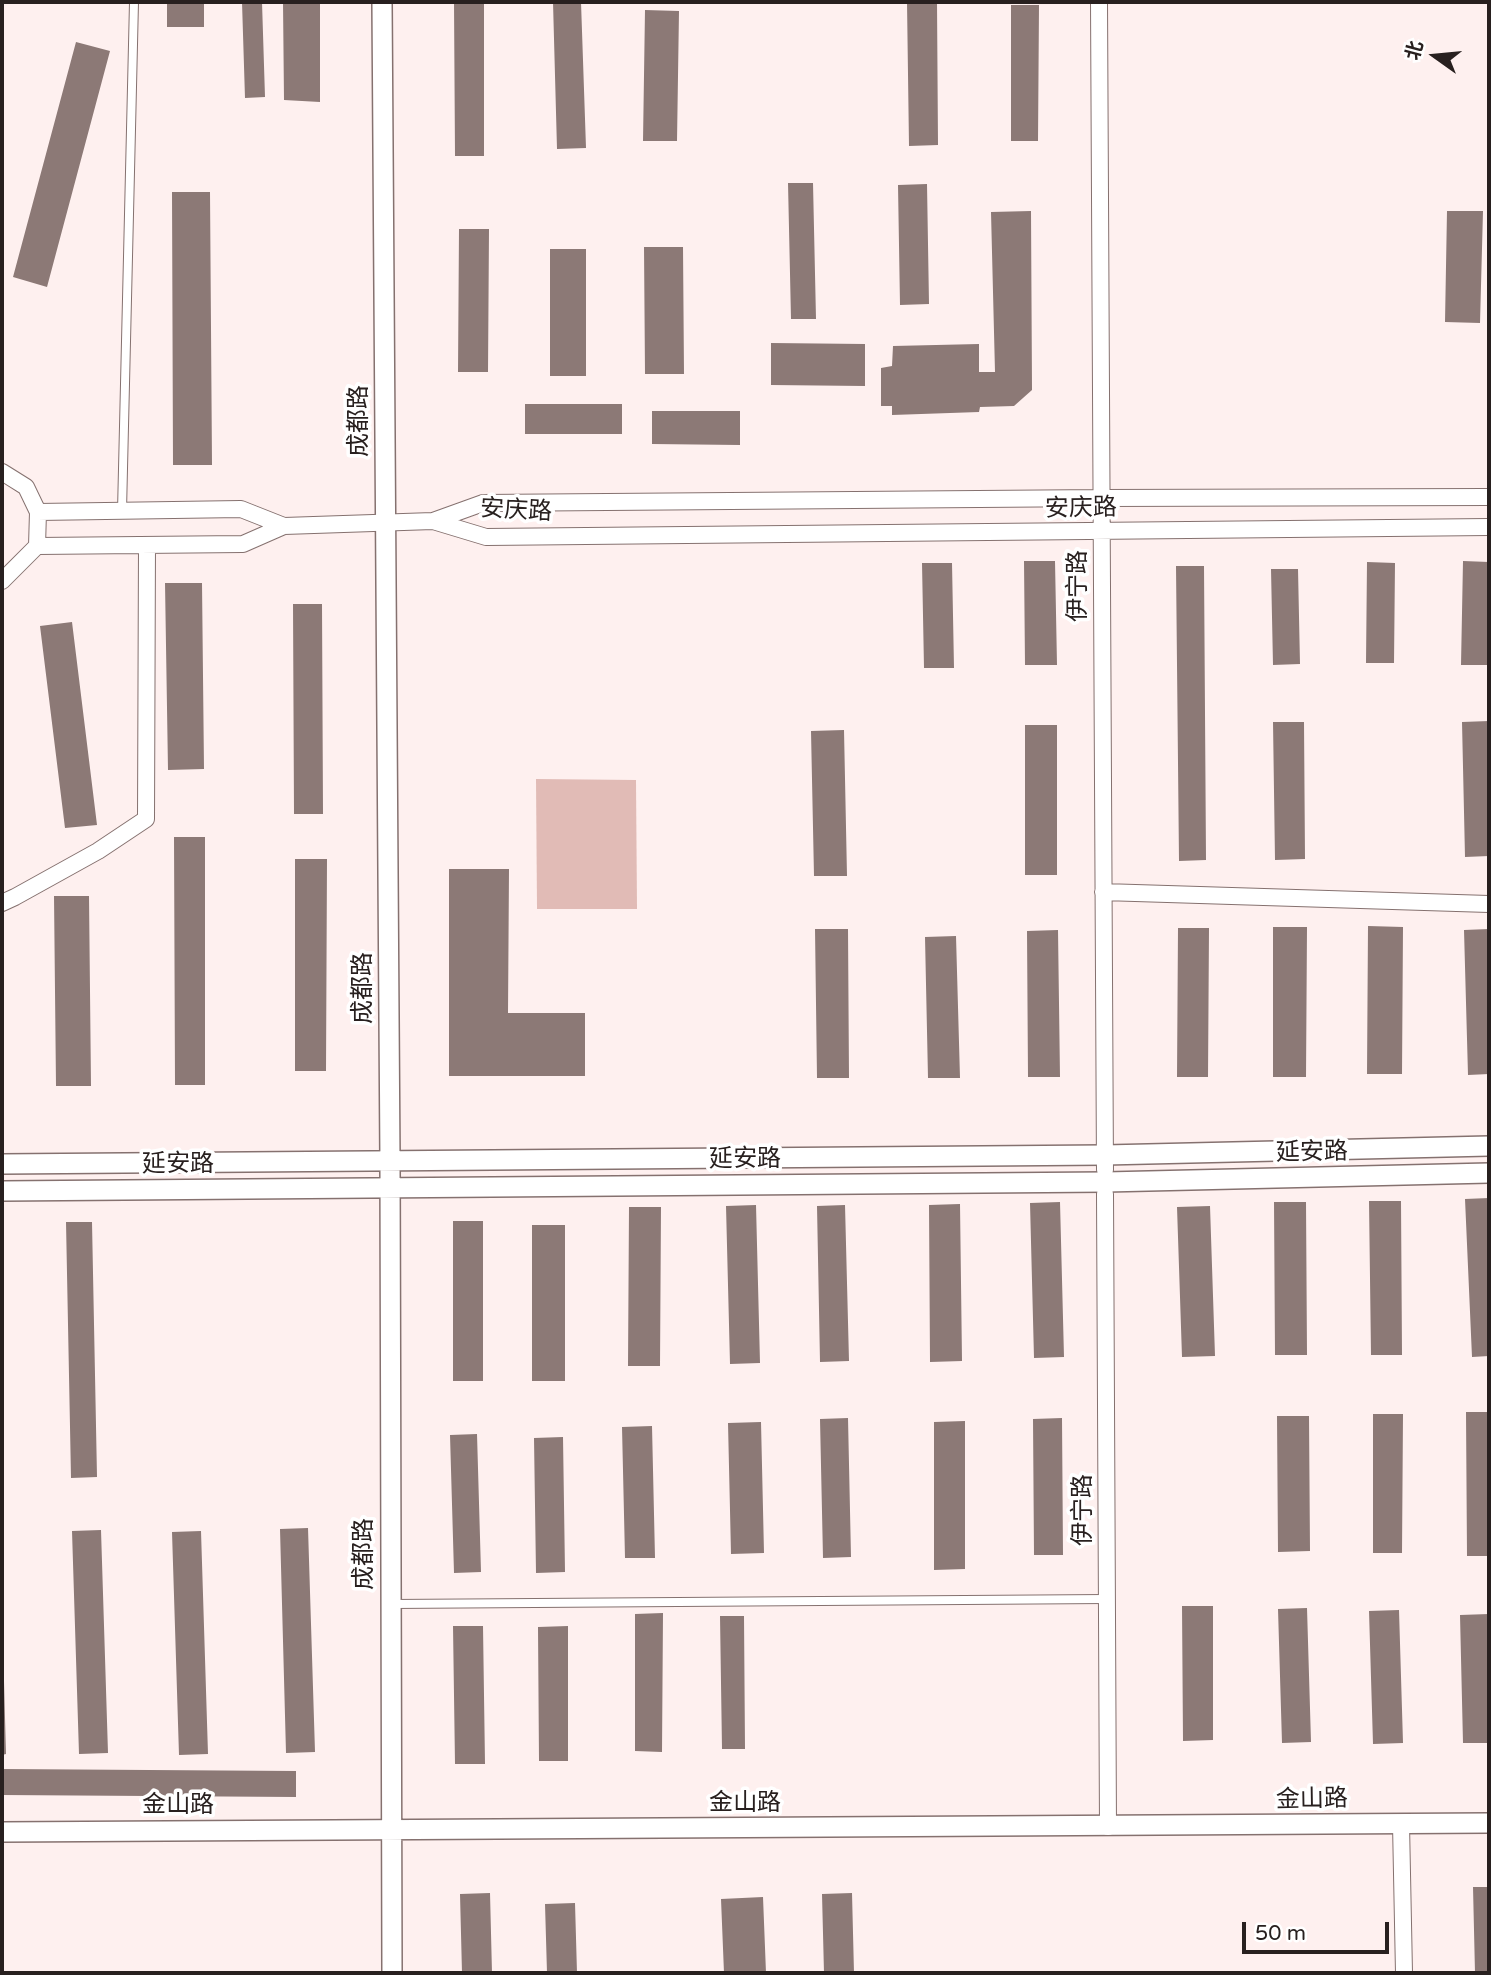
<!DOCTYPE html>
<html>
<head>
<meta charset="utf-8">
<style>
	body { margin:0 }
	#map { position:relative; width:1491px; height:1975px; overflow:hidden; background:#fef0ef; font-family:"Varela Round","Noto Sans SC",sans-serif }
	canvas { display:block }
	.frame { position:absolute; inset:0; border:4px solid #28201f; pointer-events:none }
	.north { position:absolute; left:1400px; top:21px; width:70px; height:70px; -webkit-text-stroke:5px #fff; paint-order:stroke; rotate:285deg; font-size:19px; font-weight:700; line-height:28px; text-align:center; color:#28201f }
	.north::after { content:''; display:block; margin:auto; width:24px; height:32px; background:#28201f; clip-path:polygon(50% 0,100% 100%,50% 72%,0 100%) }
	.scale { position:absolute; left:1242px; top:1922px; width:147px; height:32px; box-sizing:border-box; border:4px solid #28201f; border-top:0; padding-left:9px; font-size:21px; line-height:24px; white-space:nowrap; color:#28201f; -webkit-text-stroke:5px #fff; paint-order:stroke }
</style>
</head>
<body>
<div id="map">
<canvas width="1491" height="1975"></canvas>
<div class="frame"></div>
<div class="north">北</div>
<div class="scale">50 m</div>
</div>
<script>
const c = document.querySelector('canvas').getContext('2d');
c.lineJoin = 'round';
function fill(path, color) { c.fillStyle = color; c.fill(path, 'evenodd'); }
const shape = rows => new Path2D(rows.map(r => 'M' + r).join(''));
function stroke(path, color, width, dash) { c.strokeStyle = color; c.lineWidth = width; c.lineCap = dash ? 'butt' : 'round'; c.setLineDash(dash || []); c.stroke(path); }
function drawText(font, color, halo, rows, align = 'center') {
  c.font = font + ' "Varela Round","Noto Sans SC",sans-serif'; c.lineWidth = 7; c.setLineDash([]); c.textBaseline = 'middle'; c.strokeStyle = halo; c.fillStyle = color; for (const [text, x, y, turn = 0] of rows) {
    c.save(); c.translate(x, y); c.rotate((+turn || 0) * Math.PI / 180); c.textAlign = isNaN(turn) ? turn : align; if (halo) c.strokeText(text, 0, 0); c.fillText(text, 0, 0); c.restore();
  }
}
fill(shape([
	[536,779,636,780,637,909,537,909]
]), '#e1bbb6');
fill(shape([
	[167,2,204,2,204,27,167,27],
	[242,2,262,2,265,97,245,98],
	[283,2,320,2,320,102,284,100],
	[454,2,484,2,484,156,455,156],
	[553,2,581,2,586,148,557,149],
	[907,2,937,2,938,145,909,146],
	[1011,5,1039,5,1038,141,1011,141],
	[645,10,679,11,677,141,643,141],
	[76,42,110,51,47,287,13,277],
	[788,183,813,183,816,319,791,319],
	[927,184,929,304,900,305,898,185],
	[172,192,210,192,212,465,173,465],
	[1031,211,1032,390,1014,406,980,407,979,412,892,415,892,406,881,406,881,368,892,366,893,346,979,344,979,372,995,372,991,212],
	[1447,211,1483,211,1480,323,1445,322],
	[459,229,489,229,488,372,458,372],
	[644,247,683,247,684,374,645,374],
	[550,249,586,249,586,376,550,376],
	[771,343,865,344,865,386,771,385],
	[525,404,622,404,622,434,525,434],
	[652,411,740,411,740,445,652,444],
	[1024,561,1055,561,1057,665,1025,665],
	[1463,561,1489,562,1489,665,1461,665],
	[1367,562,1395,563,1394,663,1366,663],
	[922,563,952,563,954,668,924,668],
	[1176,566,1204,566,1206,860,1179,861],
	[1271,569,1298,569,1300,664,1273,665],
	[165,583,202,583,204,769,168,770],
	[293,604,322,604,323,814,294,814],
	[72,622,97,825,65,828,40,626],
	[1489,721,1489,856,1465,857,1462,722],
	[1273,722,1304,722,1305,859,1275,860],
	[1025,725,1057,725,1057,875,1025,875],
	[844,730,847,876,814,876,811,731],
	[174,837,205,837,205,1085,175,1085],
	[295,859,327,859,326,1071,295,1071],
	[449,869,509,869,508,1013,585,1013,585,1076,449,1076],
	[54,896,89,896,91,1086,56,1086],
	[1368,926,1403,927,1402,1074,1367,1074],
	[1273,927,1307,927,1306,1077,1273,1077],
	[1178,928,1209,928,1208,1077,1177,1077],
	[815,929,848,929,849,1078,817,1078],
	[1489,929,1489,1074,1468,1075,1464,930],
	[1058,930,1060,1077,1028,1077,1027,931],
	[956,936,960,1078,928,1078,925,937],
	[1489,1198,1489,1356,1472,1357,1465,1199],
	[1369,1201,1401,1201,1402,1355,1371,1355],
	[1060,1202,1064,1357,1034,1358,1030,1203],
	[1274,1202,1306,1202,1307,1355,1275,1355],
	[960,1204,962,1361,930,1362,929,1205],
	[756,1205,760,1363,730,1364,726,1206],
	[845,1205,849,1361,820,1362,817,1206],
	[1210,1206,1215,1356,1182,1357,1177,1207],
	[629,1207,661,1207,660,1366,628,1366],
	[453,1221,483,1221,483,1381,453,1381],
	[66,1222,92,1222,97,1477,71,1478],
	[532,1225,565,1225,565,1381,532,1381],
	[1466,1412,1489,1412,1489,1556,1467,1556],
	[1373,1414,1403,1414,1402,1553,1373,1553],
	[1277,1416,1309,1416,1310,1551,1278,1552],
	[848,1418,851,1557,823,1558,820,1419],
	[1062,1418,1063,1555,1034,1555,1033,1419],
	[965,1421,965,1569,934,1570,934,1422],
	[761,1422,764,1553,731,1554,728,1423],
	[652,1426,655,1558,625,1558,622,1427],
	[477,1434,481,1572,454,1573,450,1435],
	[563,1437,565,1572,536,1573,534,1438],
	[308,1528,315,1752,286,1753,280,1529],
	[101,1530,108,1753,79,1754,72,1531],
	[201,1531,208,1754,179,1755,172,1532],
	[1182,1606,1213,1606,1213,1740,1183,1741],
	[1307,1608,1311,1742,1282,1743,1278,1609],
	[1399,1610,1403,1743,1373,1744,1369,1611],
	[663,1613,662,1752,635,1751,635,1614],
	[1489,1614,1489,1743,1463,1743,1460,1615],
	[720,1616,744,1616,745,1749,722,1749],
	[453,1626,483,1626,485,1764,455,1764],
	[568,1626,568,1761,539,1761,538,1627],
	[2,1681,4,1681,6,1754,2,1755],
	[2,1769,296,1771,296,1797,2,1795],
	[1473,1887,1489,1887,1489,1973,1475,1973],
	[490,1893,492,1973,462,1973,460,1894],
	[852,1893,854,1973,824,1973,822,1894],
	[763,1897,766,1973,724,1973,721,1899],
	[575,1903,577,1973,547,1973,545,1904]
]), '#8c7976');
const service = shape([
	[122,511,134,2],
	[392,1604,1107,1599]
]);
const minor = shape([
	[1099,2,1105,1170],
	[2,472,26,487,38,512,37,546],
	[38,512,241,509,284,526],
	[433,521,486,537,1489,527],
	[2,581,37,546,243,544,284,526,433,521,483,503,1102,498,1489,497],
	[1103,892,1489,904],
	[2,903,15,897,98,851,146,819,147,545],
	[1105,1194,1108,1827],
	[1401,1824,1404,1973]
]);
const tertiary = shape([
	[382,2,390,1161,392,1973],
	[2,1164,1105,1155,1489,1146],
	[2,1191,1106,1182,1489,1173],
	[2,1832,1489,1823]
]);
stroke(service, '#85716f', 10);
stroke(minor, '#85716f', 18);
stroke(tertiary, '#85716f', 22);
stroke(service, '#fff', 8);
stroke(minor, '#fff', 16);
stroke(tertiary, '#fff', 19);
drawText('24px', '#28201f', '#fff', [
	["成都路",360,421,-90],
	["安庆路",1081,509,-1],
	["安庆路",516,511,3],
	["伊宁路",1079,586,-90],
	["成都路",364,988,-90],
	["延安路",1312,1153,-1],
	["延安路",745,1160],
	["延安路",178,1165],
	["伊宁路",1084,1510,-90],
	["成都路",365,1554,-90],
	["金山路",1312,1800,-1],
	["金山路",745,1804],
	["金山路",178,1806]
]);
</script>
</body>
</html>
